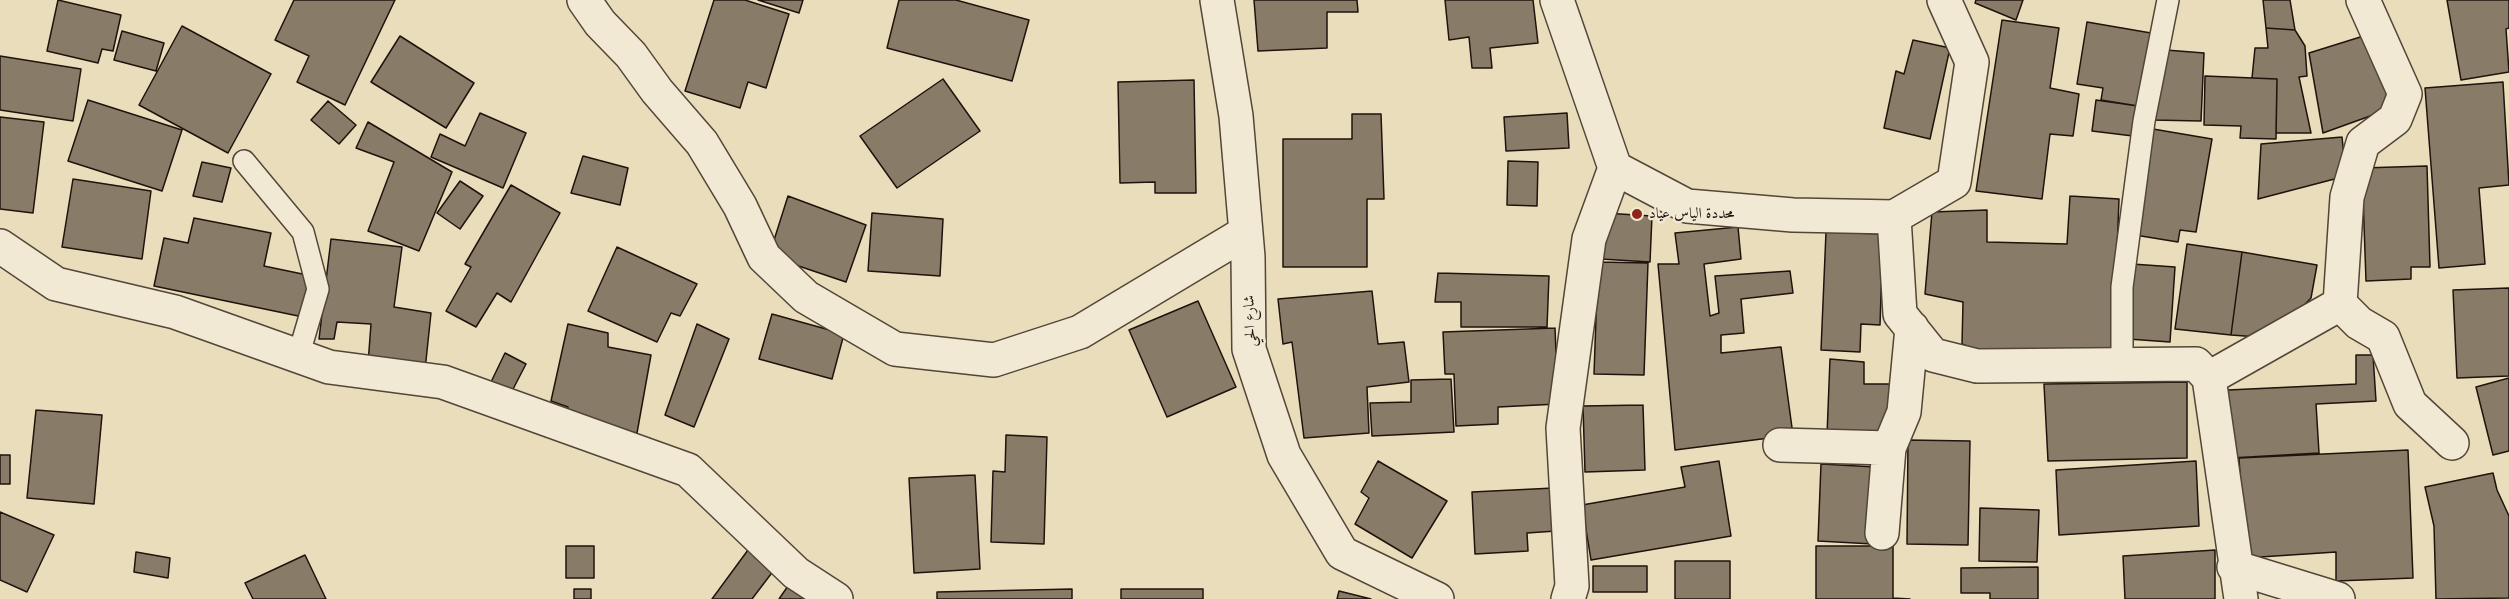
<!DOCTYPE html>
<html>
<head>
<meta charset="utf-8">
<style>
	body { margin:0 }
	canvas { display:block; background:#e9ddbc }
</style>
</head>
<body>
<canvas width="2509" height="599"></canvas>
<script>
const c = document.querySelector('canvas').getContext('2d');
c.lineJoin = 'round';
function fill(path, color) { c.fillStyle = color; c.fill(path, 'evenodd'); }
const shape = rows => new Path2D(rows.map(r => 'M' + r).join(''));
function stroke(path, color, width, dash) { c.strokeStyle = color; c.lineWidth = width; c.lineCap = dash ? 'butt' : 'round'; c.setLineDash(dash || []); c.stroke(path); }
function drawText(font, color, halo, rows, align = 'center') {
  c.font = font + ' "Libre Caslon Text",Amiri,serif'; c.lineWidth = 4.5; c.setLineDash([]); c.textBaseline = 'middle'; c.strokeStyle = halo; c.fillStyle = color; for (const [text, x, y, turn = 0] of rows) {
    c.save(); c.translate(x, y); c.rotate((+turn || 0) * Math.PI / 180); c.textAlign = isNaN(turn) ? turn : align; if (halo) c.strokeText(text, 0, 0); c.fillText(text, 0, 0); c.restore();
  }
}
const building = shape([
	[58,0,121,15,113,51,102,49,98,63,47,51,58,0],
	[294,0,395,0,345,105,297,82,309,56,275,40,294,0],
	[714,0,745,0,789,14,766,88,748,82,740,108,685,91,714,0],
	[758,0,803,0,799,13,758,0],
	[899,0,956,0,1029,20,1012,81,887,48,899,0],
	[1254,0,1357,0,1358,12,1327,12,1327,48,1258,51,1254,0],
	[1445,0,1533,0,1538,43,1490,48,1492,68,1472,68,1469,37,1449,40,1445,0],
	[1976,0,2023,0,2016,20,1975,3,1976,0],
	[2263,0,2290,0,2295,30,2266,28,2263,0],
	[2447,0,2509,0,2509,28,2506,29,2509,72,2461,80,2447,0],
	[2002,20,2059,28,2050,88,2079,94,2073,136,2050,134,2042,199,1976,191,2002,20],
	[2087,22,2151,33,2138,106,2101,100,2103,88,2077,84,2087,22],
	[182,26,271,74,228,153,139,105,182,26],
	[2266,28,2295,30,2305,46,2307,76,2299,77,2311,133,2276,133,2277,79,2252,78,2255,48,2268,48,2266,28],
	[122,31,164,43,156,71,114,60,122,31],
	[2370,34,2393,93,2384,111,2323,133,2309,53,2370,34],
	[400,36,474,83,446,128,371,82,400,36],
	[1913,40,1950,48,1930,139,1884,128,1896,71,1904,74,1913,40],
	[2166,50,2204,53,2201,121,2152,120,2166,50],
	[0,56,81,69,73,121,0,110,0,56],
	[2205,76,2277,79,2276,139,2240,138,2241,126,2204,125,2205,76],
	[943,79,980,131,897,188,860,136,943,79],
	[1194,80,1196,193,1155,193,1155,182,1120,183,1118,82,1194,80],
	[2503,82,2509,185,2479,188,2485,264,2439,268,2425,88,2503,82],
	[88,100,182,130,162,191,68,161,88,100],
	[2096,100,2138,106,2133,136,2092,131,2096,100],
	[328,101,356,125,339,144,311,120,328,101],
	[480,113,526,133,503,188,431,157,440,134,465,146,480,113],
	[1567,113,1569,148,1506,151,1504,117,1567,113],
	[1352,114,1381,114,1384,199,1367,199,1367,267,1283,267,1283,139,1352,139,1352,114],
	[0,117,44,122,33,213,0,209,0,117],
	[368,122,452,172,419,251,368,231,394,162,356,148,368,122],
	[2153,129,2212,139,2196,232,2180,230,2178,242,2135,235,2153,129],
	[2342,137,2346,176,2258,199,2261,144,2342,137],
	[583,156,628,168,620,205,571,193,583,156],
	[1508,161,1538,162,1537,206,1507,205,1508,161],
	[202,162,231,168,222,202,193,196,202,162],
	[2427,166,2430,267,2411,267,2411,279,2366,281,2362,168,2427,166],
	[73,179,151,191,142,259,62,247,73,179],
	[460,181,483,196,460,229,437,213,460,181],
	[511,185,560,213,511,302,497,293,476,327,446,311,471,267,465,264,511,185],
	[788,196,866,225,846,282,769,256,788,196],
	[2070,196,2119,199,2113,358,1987,354,1962,344,1963,302,1925,294,1932,212,1987,210,1987,242,2067,244,2070,196],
	[872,213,943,219,940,276,868,271,872,213],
	[1604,213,1652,216,1650,262,1601,259,1604,213],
	[194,218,271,233,264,266,312,276,303,317,154,286,164,238,188,243,194,218],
	[1738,227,1741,259,1704,264,1710,316,1719,313,1715,276,1790,271,1793,293,1741,299,1744,333,1721,335,1721,353,1781,347,1793,435,1675,450,1658,264,1679,264,1675,233,1738,227],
	[1826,232,1883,234,1880,325,1861,324,1860,352,1821,350,1826,232],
	[331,239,402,247,394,307,431,313,425,370,368,364,371,324,337,322,334,339,319,339,331,239],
	[2187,244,2242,252,2231,335,2175,329,2187,244],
	[617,247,697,284,680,316,671,313,657,342,588,311,617,247],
	[2242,252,2317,265,2311,298,2291,319,2258,337,2231,335,2242,252],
	[1598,262,1648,263,1644,375,1594,374,1598,262],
	[2132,264,2175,267,2170,342,2128,339,2132,264],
	[1438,273,1549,276,1547,327,1461,327,1461,302,1435,302,1438,273],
	[2509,288,2509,376,2457,378,2453,290,2509,288],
	[1372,291,1378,344,1404,342,1409,382,1367,387,1369,433,1304,438,1292,342,1283,344,1278,299,1372,291],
	[1198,301,1236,387,1167,417,1129,330,1198,301],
	[772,314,844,334,832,379,759,359,772,314],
	[568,324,608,333,608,347,651,355,637,433,566,419,568,407,551,401,568,324],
	[697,324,729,339,694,427,665,415,697,324],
	[1555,328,1558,404,1498,407,1498,424,1456,426,1454,374,1445,374,1443,332,1555,328],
	[505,353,526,364,511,393,491,382,505,353],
	[2356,355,2373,355,2376,401,2316,404,2319,453,2231,458,2228,390,2356,384,2356,355],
	[1830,359,1864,362,1864,384,1893,384,1890,435,1827,435,1830,359],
	[2509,378,2509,451,2493,455,2476,387,2509,378],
	[1451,379,1454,432,1372,436,1370,403,1411,402,1411,380,1451,379],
	[2187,382,2187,458,2048,461,2044,384,2187,382],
	[1643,405,1645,470,1585,472,1583,406,1643,405],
	[36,410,102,415,94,504,27,498,36,410],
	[1006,435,1047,437,1044,544,991,542,993,471,1005,472,1006,435],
	[1908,440,1970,441,1968,545,1907,544,1908,440],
	[2408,450,2413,578,2336,581,2336,552,2245,558,2239,458,2408,450],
	[0,455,10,455,10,484,0,484,0,455],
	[1378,461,1447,501,1412,558,1355,524,1369,498,1361,492,1378,461],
	[1719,461,1731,536,1591,560,1582,505,1685,487,1681,467,1719,461],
	[2196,461,2199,526,2059,535,2056,470,2196,461],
	[1821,464,1876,467,1873,544,1818,541,1821,464],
	[2493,473,2497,490,2509,516,2509,598,2436,599,2434,526,2425,487,2493,473],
	[975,475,980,569,914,573,909,478,975,475],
	[1554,488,1556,531,1527,533,1528,551,1475,554,1472,492,1554,488],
	[1980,508,2039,510,2037,562,1979,561,1980,508],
	[0,512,54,535,27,592,0,580,0,512],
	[566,546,594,546,594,578,566,578,566,546],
	[1816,546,1893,546,1893,598,1910,599,1816,599,1816,546],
	[748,550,774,570,752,599,712,599,748,550],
	[2215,550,2215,599,2125,599,2123,556,2215,550],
	[136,552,170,558,168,578,134,572,136,552],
	[305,555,326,599,253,599,245,583,305,555],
	[1675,561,1730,561,1730,599,1675,599,1675,561],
	[1593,566,1647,566,1647,592,1593,592,1593,566],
	[2038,567,2038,599,1990,599,1990,593,1961,593,1961,568,2038,567],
	[788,586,808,599,779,599,788,586],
	[574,589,591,589,591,599,574,599,574,589],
	[1072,589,1072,599,937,599,937,592,1072,589],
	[1121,589,1203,589,1203,599,1121,599,1121,589],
	[1339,591,1371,599,1337,599,1339,591]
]);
fill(building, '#887c68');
stroke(building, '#1f130c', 1.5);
const lane = shape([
	[244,161,303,232,318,289,298,357],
	[2122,365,2122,287,2144,121,2168,0]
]);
const street = shape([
	[584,0,600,23,631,55,657,91,702,143,740,206,764,257,806,297,895,349,994,360,1080,332,1245,233],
	[1217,0,1236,116,1248,257,1249,349,1284,455,1342,553,1437,599],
	[1557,0,1615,168,1589,239,1563,428,1572,586,1568,599],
	[1944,0,1972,62,1954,182,1894,217,1900,314,1933,355,1977,366,2196,364,2209,378,2241,599],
	[1615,168,1687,206,1793,215,1894,217],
	[0,246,56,284,175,312,329,367,443,382,688,470,796,573,836,599],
	[2340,304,2359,323,2383,337,2410,404,2452,443],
	[2209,378,2340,304,2347,197,2363,143,2395,119,2405,94,2363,0],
	[1780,445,1889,448],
	[1882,533,1889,448,1904,412,1912,328],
	[2234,567,2338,599]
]);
stroke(lane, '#524638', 24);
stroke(street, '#524638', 36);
stroke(lane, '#f1e9d3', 21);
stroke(street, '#f1e9d3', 33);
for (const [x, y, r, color] of [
	[1637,214,6,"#8f2418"]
]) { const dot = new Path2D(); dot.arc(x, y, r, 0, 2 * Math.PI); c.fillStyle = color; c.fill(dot); stroke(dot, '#f1e9d3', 2); }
drawText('15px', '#1f130c', '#f1e9d3', [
	["محددة الياس عياد",1649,214]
], 'left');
drawText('15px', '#1f130c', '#f1e9d3', [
	["شارع الحي",1250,321,-92]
]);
</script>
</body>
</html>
